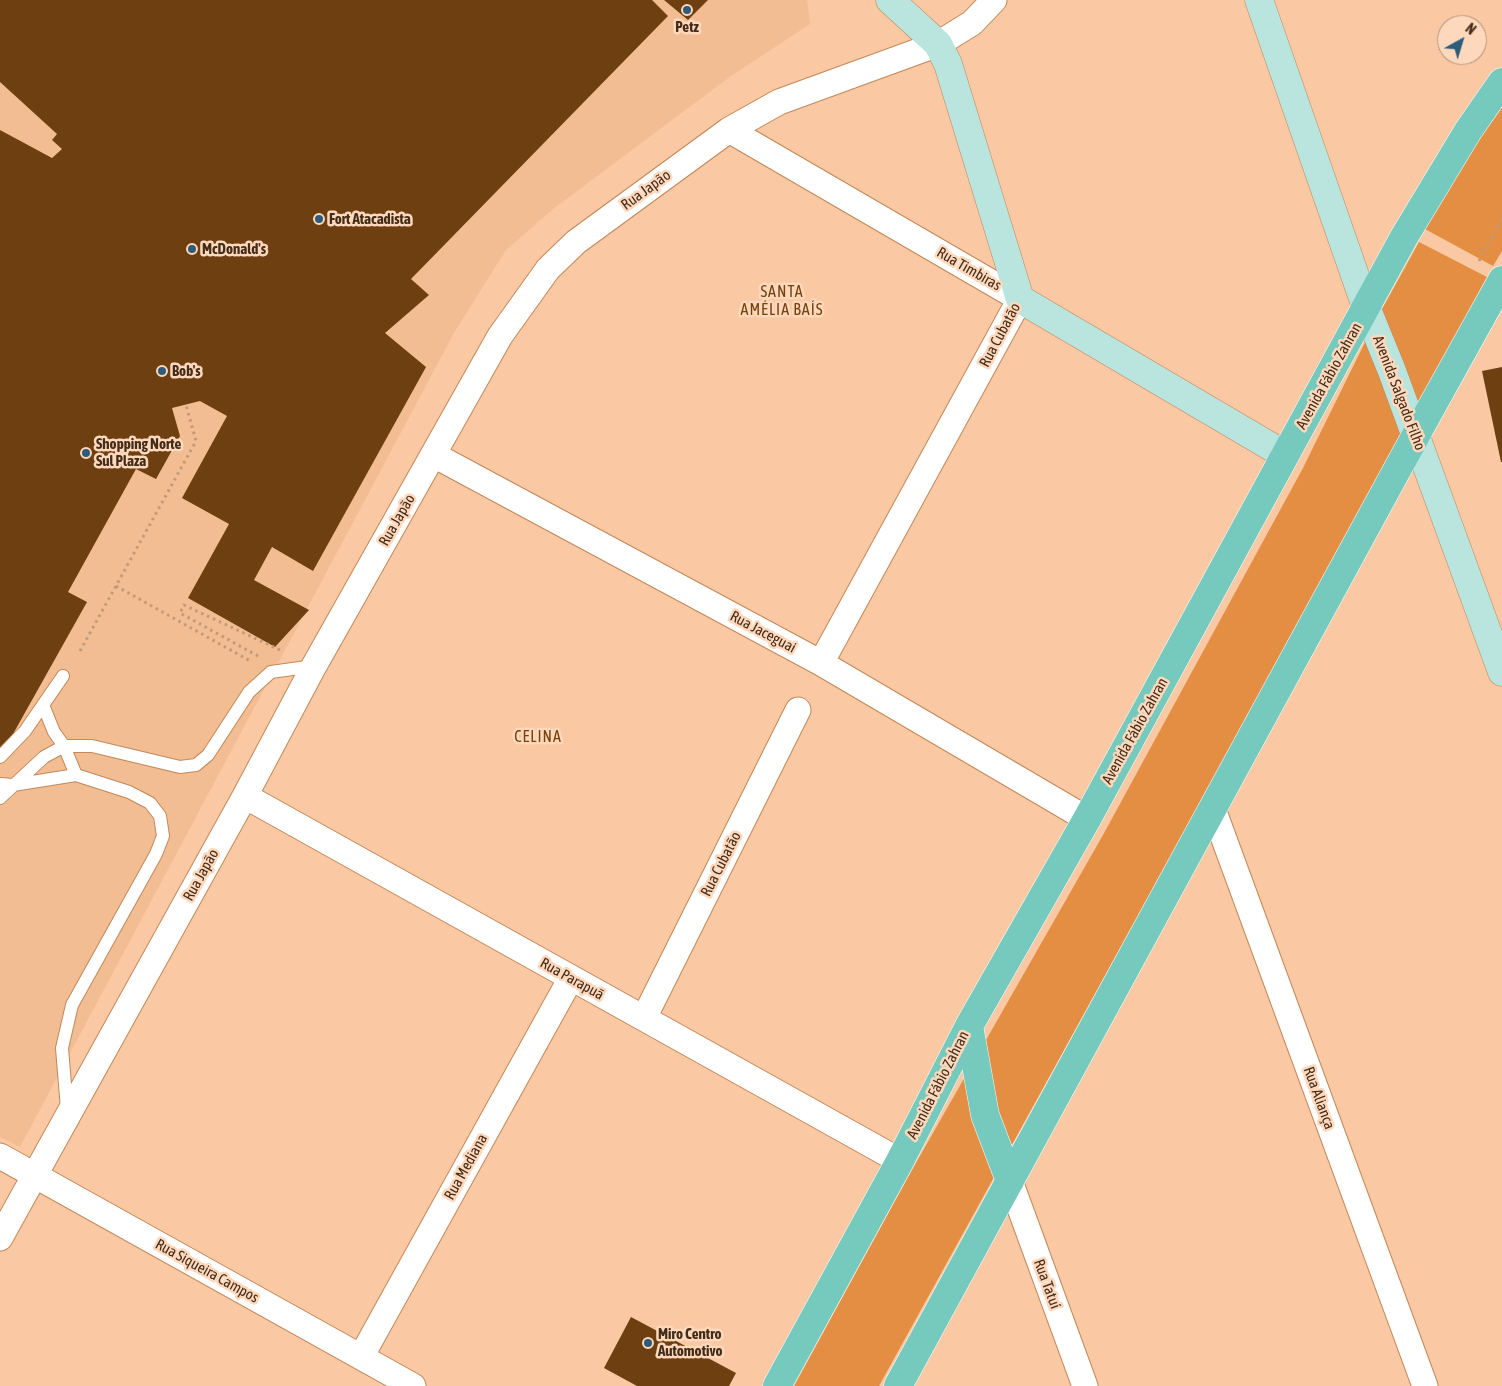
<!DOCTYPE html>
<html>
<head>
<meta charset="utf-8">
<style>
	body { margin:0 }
	#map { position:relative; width:1502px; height:1386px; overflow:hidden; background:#fac8a2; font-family:"Asap Condensed",sans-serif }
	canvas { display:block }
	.north { position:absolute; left:1437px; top:15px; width:50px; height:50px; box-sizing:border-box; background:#fed8bc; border:1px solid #b3937a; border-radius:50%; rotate:39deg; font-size:14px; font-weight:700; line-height:20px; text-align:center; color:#432c18 }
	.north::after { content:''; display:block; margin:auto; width:18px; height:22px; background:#2c5c7a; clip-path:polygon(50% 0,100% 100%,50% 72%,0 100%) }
</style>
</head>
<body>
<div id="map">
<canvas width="1502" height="1386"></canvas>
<div class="north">N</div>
</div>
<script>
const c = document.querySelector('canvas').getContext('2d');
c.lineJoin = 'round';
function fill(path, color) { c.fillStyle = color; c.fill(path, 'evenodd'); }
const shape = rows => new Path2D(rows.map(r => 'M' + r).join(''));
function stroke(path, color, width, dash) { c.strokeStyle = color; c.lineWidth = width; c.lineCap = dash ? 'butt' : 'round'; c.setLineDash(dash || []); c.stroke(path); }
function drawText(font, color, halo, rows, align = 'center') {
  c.font = font + ' "Asap Condensed",sans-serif'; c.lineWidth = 5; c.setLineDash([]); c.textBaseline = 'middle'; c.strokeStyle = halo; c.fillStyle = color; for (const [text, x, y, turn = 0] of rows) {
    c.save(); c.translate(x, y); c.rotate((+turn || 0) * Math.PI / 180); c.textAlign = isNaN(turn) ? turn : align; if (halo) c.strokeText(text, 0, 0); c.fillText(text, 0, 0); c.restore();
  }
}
fill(shape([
	[0,0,807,0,810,24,731,76,553,209,506,250,455,331,20,1147,0,1137]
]), '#f2bd92');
fill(shape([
	[1502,99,1502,251,1493,266,1423,228],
	[1419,242,1487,277,1366,502,879,1386,794,1386,913,1168,1103,835,1303,468,1376,320]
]), '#e48e43');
fill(shape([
	[0,0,652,0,668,16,411,279,429,295,385,333,426,367,313,571,272,547,254,580,309,610,275,647,188,598,229,524,182,498,227,416,200,401,172,408,180,436,156,479,136,469,68,592,87,602,4,750,0,748,0,130,52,158,62,149,52,140,57,134,0,82],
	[664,0,708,0,688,20],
	[1502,367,1502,462,1501,462,1482,371],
	[631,1317,736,1373,729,1386,637,1386,604,1368]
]), '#6e3f11');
const service = shape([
	[43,705,54,732,64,746,76,775],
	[0,757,25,731,63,676],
	[0,784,13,785,76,775,129,792,150,803,160,816,163,836,156,854,72,1005,62,1048,67,1109],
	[0,798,44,757,64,746,92,746,180,767,196,765,208,755,249,692,271,672,314,666]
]);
const minor = shape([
	[729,130,1020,299,821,663],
	[434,455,821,663,1087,819],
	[245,796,900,1161],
	[1213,809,1425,1386],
	[644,1018,798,710],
	[0,1156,413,1386],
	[1010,1181,1085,1386],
	[0,1238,245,796,314,666,500,336,548,269,576,242,729,130,779,102,938,44,972,23,994,0],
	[361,1357,571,978]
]);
const secondary = shape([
	[890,0,938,44,948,64,1020,299,1285,455],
	[1259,0,1366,307,1392,371,1502,672]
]);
const primary = shape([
	[969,1026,985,1115,1010,1181],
	[777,1386,900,1161,969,1026,1087,819,1404,237,1468,131,1502,82],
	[898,1386,1416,435,1502,280]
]);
stroke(service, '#c28859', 14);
stroke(minor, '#c28859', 27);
stroke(secondary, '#c28859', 29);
stroke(primary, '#fff', 29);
stroke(shape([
	[1479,261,1502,219],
	[116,586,252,662],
	[80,651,196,441,186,405],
	[258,656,180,613,184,605,280,650]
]), '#c39978', 3, [2.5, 4]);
stroke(service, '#fff', 12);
stroke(minor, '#fff', 25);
stroke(secondary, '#bae4de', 28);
stroke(primary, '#76c9bd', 28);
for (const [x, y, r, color] of [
	[687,10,5,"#2c5c7a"],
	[319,219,5,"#2c5c7a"],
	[192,249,5,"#2c5c7a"],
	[162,371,5,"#2c5c7a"],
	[86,453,5,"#2c5c7a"],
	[648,1343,5,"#2c5c7a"]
]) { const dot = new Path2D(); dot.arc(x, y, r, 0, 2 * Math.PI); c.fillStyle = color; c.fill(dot); stroke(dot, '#fed8bc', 2); }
drawText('bold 15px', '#432c18', '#fed8bc', [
	["Petz",687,27,"center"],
	["Fort Atacadista",329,219],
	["McDonald's",202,249],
	["Bob's",172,371],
	["Shopping Norte",96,444],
	["Sul Plaza",96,461],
	["Miro Centro",658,1334],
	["Automotivo",658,1351]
], 'left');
drawText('15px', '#432c18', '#fed8bc', [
	["Rua Japão",646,190,-36],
	["Rua Timbiras",969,269,30],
	["Rua Cubatão",1000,335,-62],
	["Avenida Fábio Zahran",1329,376,-61],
	["Avenida Salgado Filho",1399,393,69],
	["Rua Japão",397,520,-60],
	["Rua Jaceguai",763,632,28],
	["Avenida Fábio Zahran",1135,731,-61],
	["Rua Cubatão",721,864,-63],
	["Rua Japão",201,875,-61],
	["Rua Parapuã",572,979,29],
	["Avenida Fábio Zahran",938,1085,-63],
	["Rua Aliança",1319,1098,70],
	["Rua Mediana",466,1167,-61],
	["Rua Siqueira Campos",207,1271,29],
	["Rua Tatuí",1047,1284,70]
]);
c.letterSpacing = '1px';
drawText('16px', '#75410c', '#fed8bc', [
	["SANTA",782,292],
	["AMÉLIA BAÍS",782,310],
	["CELINA",538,737]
]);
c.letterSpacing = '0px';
</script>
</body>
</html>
